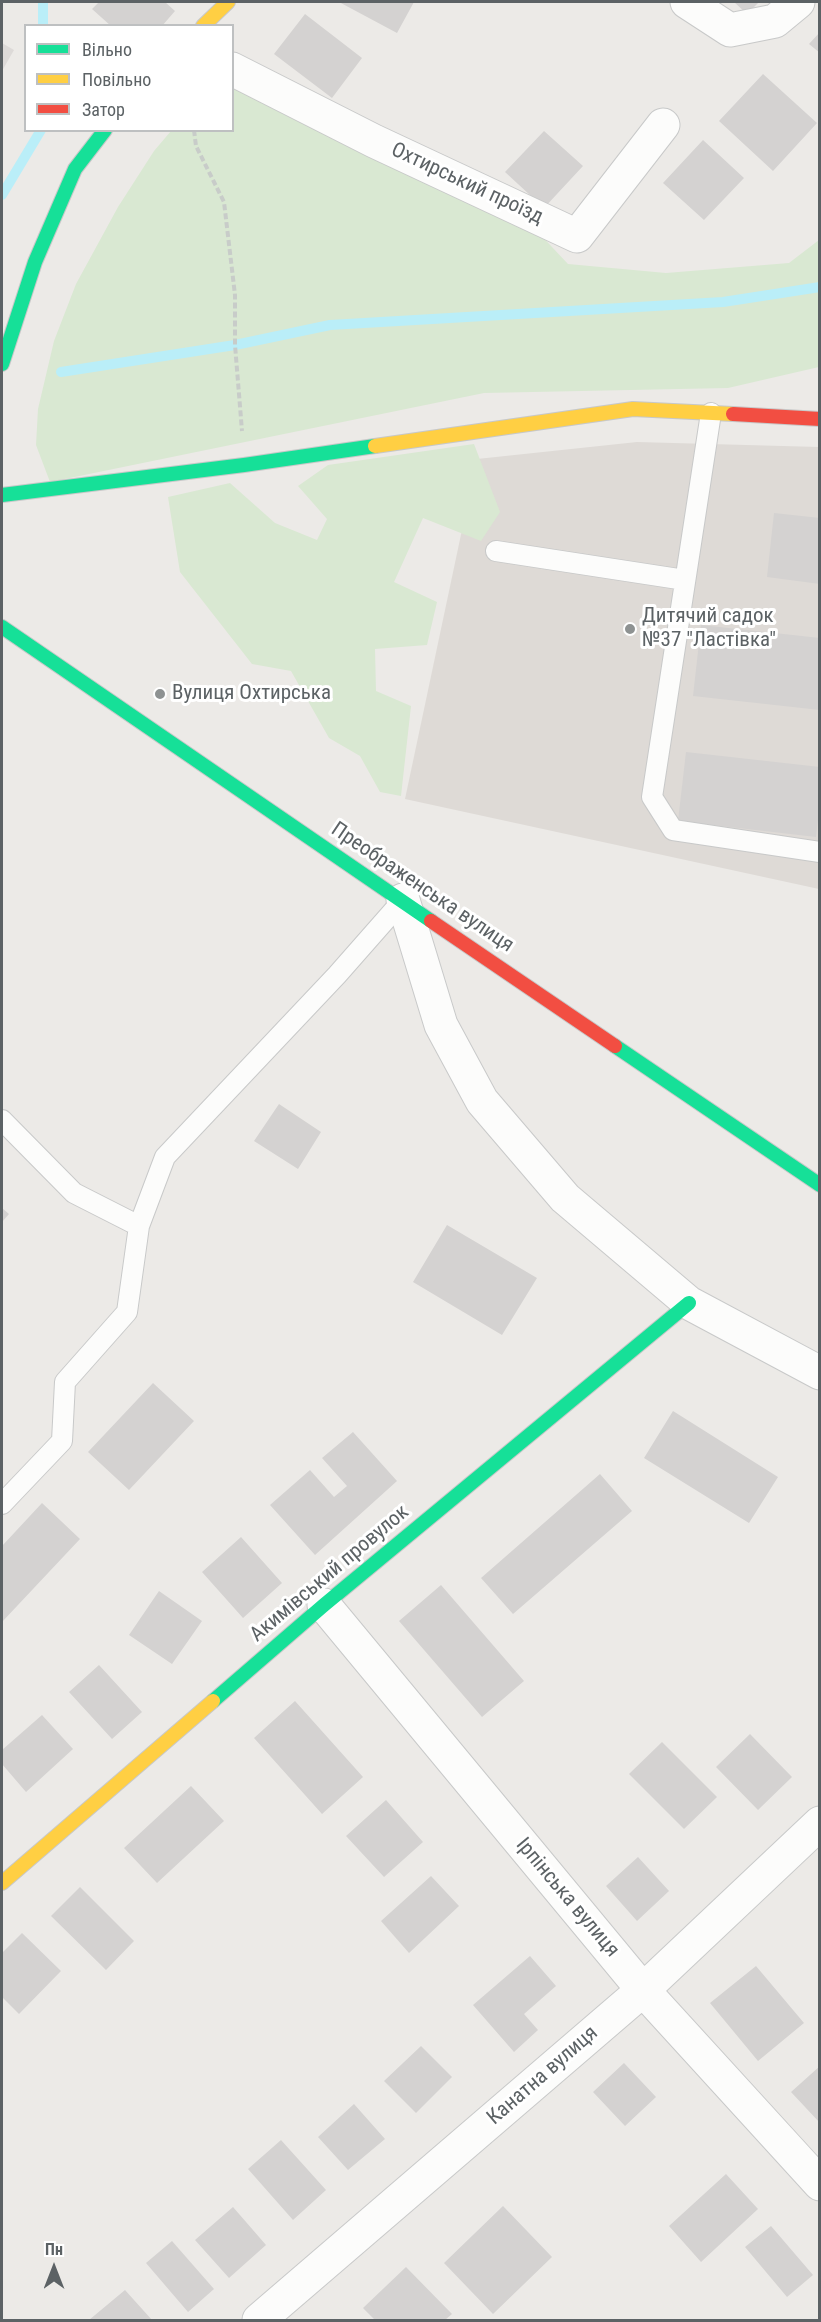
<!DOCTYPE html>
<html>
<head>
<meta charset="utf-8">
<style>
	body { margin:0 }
	#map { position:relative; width:821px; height:2322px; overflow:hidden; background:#eceae7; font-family:"Roboto Condensed",sans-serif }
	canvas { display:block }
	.frame { position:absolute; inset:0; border:3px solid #5c6265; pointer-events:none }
	.legend { position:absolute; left:24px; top:24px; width:210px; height:108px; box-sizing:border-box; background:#fff; border:2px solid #bec0c1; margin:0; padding:8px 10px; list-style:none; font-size:18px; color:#5c6265 }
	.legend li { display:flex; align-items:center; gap:12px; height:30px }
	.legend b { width:30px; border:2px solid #bec0c1 }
	.north { position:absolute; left:24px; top:2238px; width:60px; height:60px; -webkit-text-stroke:4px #fff; paint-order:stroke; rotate:0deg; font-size:16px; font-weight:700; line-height:24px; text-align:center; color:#5c6265 }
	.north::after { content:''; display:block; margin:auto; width:21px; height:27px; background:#5c6265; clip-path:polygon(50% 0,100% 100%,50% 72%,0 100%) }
</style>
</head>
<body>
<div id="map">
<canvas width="821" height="2322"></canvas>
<div class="frame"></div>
<ul class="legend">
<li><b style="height:8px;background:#16e098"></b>Вільно</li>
<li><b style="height:8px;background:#ffcf43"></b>Повільно</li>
<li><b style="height:8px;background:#f24e42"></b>Затор</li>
</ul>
<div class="north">Пн</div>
</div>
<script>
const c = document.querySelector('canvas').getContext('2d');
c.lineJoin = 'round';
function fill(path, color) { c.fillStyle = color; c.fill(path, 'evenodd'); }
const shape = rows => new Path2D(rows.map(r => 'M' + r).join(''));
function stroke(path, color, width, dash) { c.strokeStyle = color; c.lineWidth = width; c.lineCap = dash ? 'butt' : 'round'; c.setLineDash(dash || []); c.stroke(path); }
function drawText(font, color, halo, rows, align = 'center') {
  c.font = font + ' "Roboto Condensed",sans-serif'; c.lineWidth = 6; c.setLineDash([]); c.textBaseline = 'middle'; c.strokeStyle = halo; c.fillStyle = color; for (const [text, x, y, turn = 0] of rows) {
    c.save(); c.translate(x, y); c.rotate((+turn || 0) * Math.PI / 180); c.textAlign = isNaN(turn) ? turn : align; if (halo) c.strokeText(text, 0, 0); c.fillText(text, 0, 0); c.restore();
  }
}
fill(shape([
	[2,43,14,50,2,71]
]), '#dddad8');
fill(shape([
	[637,442,819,447,819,889,405,799,477,459]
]), '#dedad6');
fill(shape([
	[233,80,536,230,568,264,666,273,789,263,819,240,819,367,728,388,484,393,50,482,36,445,38,409,54,341,76,284,118,207,154,151,171,131,232,130],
	[474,444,500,512,481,541,423,518,394,582,437,602,427,645,375,649,376,691,411,706,401,796,380,792,360,756,329,738,291,671,252,664,180,572,168,497,230,483,275,523,317,540,327,519,298,486,328,465]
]), '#d9e8d2');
stroke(shape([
	[43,26,43,2],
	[2,195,41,130],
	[61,372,235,345,330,325,723,302,820,287]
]), '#baeef8', 10);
fill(shape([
	[99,2,165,2,175,11,162,26,111,26,92,9],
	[339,2,414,2,397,33],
	[734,2,759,2,747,14],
	[305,14,362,58,332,98,274,54],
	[820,32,820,53,809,44],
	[763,74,817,123,773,171,719,121],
	[544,131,583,166,544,208,505,172],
	[703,140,744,178,704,220,663,183],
	[774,513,820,518,820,584,767,577],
	[701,625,820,638,820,710,693,696],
	[686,752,820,767,820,803,816,837,678,821],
	[279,1104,321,1132,298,1169,254,1141],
	[2,1208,9,1214,2,1222],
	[447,1225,537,1278,502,1335,413,1282],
	[153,1383,194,1421,129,1490,88,1452],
	[673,1411,778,1477,749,1523,644,1458],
	[353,1432,397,1481,315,1555,270,1505,310,1470,334,1497,347,1486,322,1458],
	[600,1474,632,1511,513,1614,481,1578],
	[42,1503,80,1539,2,1622,2,1546],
	[241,1537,282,1583,243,1618,202,1572],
	[441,1585,524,1681,482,1717,399,1621],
	[159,1591,202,1621,172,1664,129,1635],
	[99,1665,142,1712,112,1739,69,1692],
	[295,1701,363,1777,322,1814,254,1738],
	[42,1715,73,1749,26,1792,2,1764,2,1750],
	[750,1734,792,1777,758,1810,716,1767],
	[662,1742,717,1797,684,1829,629,1774],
	[191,1786,224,1821,157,1883,124,1848],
	[386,1800,423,1842,384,1877,346,1836],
	[638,1857,669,1891,637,1921,606,1886],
	[431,1876,459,1906,409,1953,381,1921],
	[80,1887,134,1941,106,1970,51,1916],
	[22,1933,61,1971,19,2014,2,1997,2,1953],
	[530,1956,556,1986,524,2014,538,2030,514,2052,473,2005],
	[756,1966,804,2023,758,2061,710,2003],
	[421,2046,452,2077,416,2113,384,2081],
	[624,2063,656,2097,625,2126,593,2092],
	[820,2066,820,2123,791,2092],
	[354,2104,385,2139,348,2170,318,2137],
	[281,2140,326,2190,293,2220,248,2169],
	[726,2174,758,2209,701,2262,669,2226],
	[503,2206,552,2257,493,2314,444,2263],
	[233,2207,266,2245,229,2278,195,2240],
	[771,2226,813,2275,787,2297,745,2247],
	[172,2241,214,2289,188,2312,146,2263],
	[406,2267,452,2314,445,2320,375,2320,363,2308],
	[125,2290,152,2320,89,2320]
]), '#d4d2d1');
const lane = shape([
	[711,413,652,797,673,830,820,852],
	[496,551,685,580],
	[2,1120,74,1193,139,1226],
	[2,1504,62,1441,65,1382,127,1312,139,1226,165,1157,337,975,403,900]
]);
const street = shape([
	[687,2,730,30,775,21,798,2],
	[232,69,374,141,577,236,663,125],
	[403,900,441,1025,482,1101,565,1198,689,1303,820,1373],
	[324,1605,643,1990,820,2184],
	[259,2320,643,1990,820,1823]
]);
const fast = shape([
	[2,364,35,262,75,169,105,130],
	[2,495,244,465,375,446],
	[2,627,431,921],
	[615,1046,820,1185],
	[213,1701,324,1605,689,1303]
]);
const slow = shape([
	[203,26,228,2],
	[375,446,633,409,733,414],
	[2,1883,213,1701]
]);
const jam = shape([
	[733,414,820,419],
	[431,921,615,1046]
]);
stroke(lane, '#c8c9c9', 22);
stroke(street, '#c8c9c9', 35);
stroke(fast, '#c7c8c8', 16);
stroke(slow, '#c7c8c8', 16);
stroke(jam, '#c7c8c8', 16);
stroke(shape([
	[194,130,196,146,224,202,235,295,235,345,242,431]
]), '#c8ccc9', 4, [6, 3]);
stroke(lane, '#fcfcfb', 20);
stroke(street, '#fcfcfb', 33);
stroke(fast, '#16e098', 14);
stroke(slow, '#ffcf43', 14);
stroke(jam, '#f24e42', 14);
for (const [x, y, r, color] of [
	[630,629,6,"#8e9292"],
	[160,694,6,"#8e9292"]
]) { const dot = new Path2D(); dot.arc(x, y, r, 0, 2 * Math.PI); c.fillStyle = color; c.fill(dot); stroke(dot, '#fff', 2); }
drawText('21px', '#5c6265', '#fff', [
	["Охтирський проїзд",467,184,25],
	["Преображенська вулиця",422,888,34],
	["Акимівський провулок",330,1574,-40],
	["Ірпінська вулиця",567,1898,50],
	["Канатна вулиця",543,2076,-41]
]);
drawText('21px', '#5c6265', '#fff', [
	["Дитячий садок",642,617],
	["№37 \"Ластівка\"",642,641],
	["Вулиця Охтирська",172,694]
], 'left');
</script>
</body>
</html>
